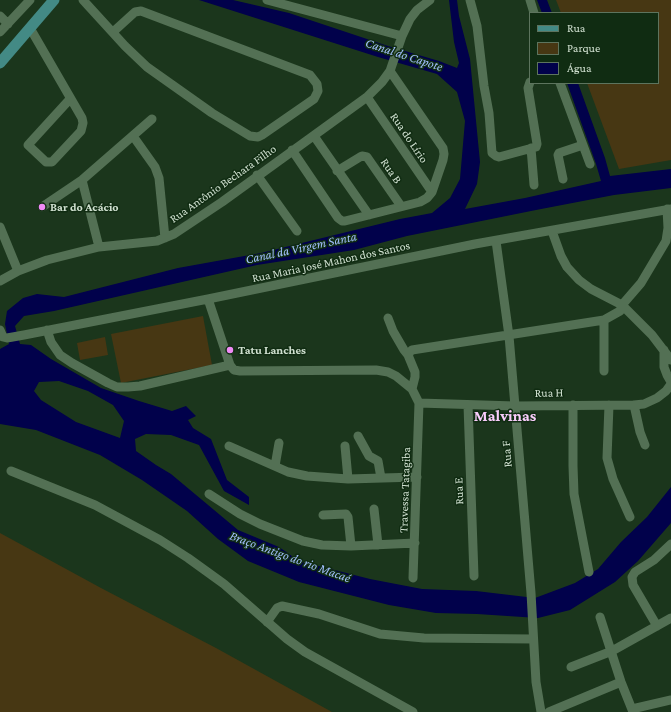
<!DOCTYPE html>
<html>
<head>
<meta charset="utf-8">
<style>
	body { margin:0 }
	#map { position:relative; width:671px; height:712px; overflow:hidden; background:#1b361c; font-family:"Crimson Pro",serif }
	canvas { display:block }
	.legend { position:absolute; left:529px; top:12px; width:130px; height:72px; box-sizing:border-box; background:#102c12; border:1px solid #5d745e; margin:0; padding:5px 7px; list-style:none; font-size:12px; color:#d0e0d0 }
	.legend li { display:flex; align-items:center; gap:8px; height:20px }
	.legend b { width:20px; border:1px solid #5d745e }
</style>
</head>
<body>
<div id="map">
<canvas width="671" height="712"></canvas>
<ul class="legend">
<li><b style="height:5px;background:#438a85"></b>Rua</li>
<li><b style="height:11px;background:#473713"></b>Parque</li>
<li><b style="height:11px;background:#01014b"></b>Água</li>
</ul>
</div>
<script>
const c = document.querySelector('canvas').getContext('2d');
c.lineJoin = 'round';
function fill(path, color) { c.fillStyle = color; c.fill(path, 'evenodd'); }
const shape = rows => new Path2D(rows.map(r => 'M' + r).join(''));
function stroke(path, color, width, dash) { c.strokeStyle = color; c.lineWidth = width; c.lineCap = dash ? 'butt' : 'round'; c.setLineDash(dash || []); c.stroke(path); }
function drawText(font, color, halo, rows, align = 'center') {
  c.font = font + ' "Crimson Pro",serif'; c.lineWidth = 3; c.setLineDash([]); c.textBaseline = 'middle'; c.strokeStyle = halo; c.fillStyle = color; for (const [text, x, y, turn = 0] of rows) {
    c.save(); c.translate(x, y); c.rotate((+turn || 0) * Math.PI / 180); c.textAlign = isNaN(turn) ? turn : align; if (halo) c.strokeText(text, 0, 0); c.fillText(text, 0, 0); c.restore();
  }
}
fill(shape([
	[556,0,671,0,671,160,619,169,587,83,658,83,658,13,561,13],
	[203,316,212,365,121,383,111,334],
	[105,337,108,355,80,360,77,343],
	[0,533,101,588,216,648,332,712,0,712]
]), '#473713');
fill(shape([
	[199,0,233,0,289,13,388,46,439,61,457,68,459,63,454,42,449,0,457,0,459,16,470,59,480,162,477,184,465,209,525,198,601,181,596,164,567,83,578,83,605,158,610,176,671,169,671,188,614,195,536,210,407,236,354,250,257,265,54,311,24,316,15,326,20,344,31,345,51,359,101,388,139,401,172,411,186,406,196,416,188,420,193,428,211,439,227,480,249,497,249,505,224,491,199,445,171,435,146,434,135,439,136,451,156,465,171,474,238,530,279,547,299,561,370,579,422,589,476,591,535,598,575,583,598,569,621,542,647,517,671,487,671,523,638,561,615,582,570,610,538,618,477,614,436,613,389,605,299,582,248,561,218,539,187,511,142,480,100,455,36,430,0,424,0,349,9,344,5,324,7,311,23,298,37,294,64,297,178,268,261,253,400,219,432,213,450,198,460,179,465,121,457,92,437,74,378,57],
	[59,381,88,391,113,405,124,421,120,438,76,422,41,400,34,391,39,382],
	[537,0,547,0,552,13,542,13]
]), '#01014b');
stroke(shape([
	[83,0,125,46,147,67,212,113,250,136,258,137,262,135,314,99,318,91,317,84,310,75,141,11,135,12,113,32],
	[267,0,402,36],
	[470,0,477,26,484,86,489,113,492,153,496,156,499,157,536,147,537,144,528,88,530,82],
	[530,0,534,13],
	[0,16,8,24],
	[30,28,82,118,83,123,81,131,52,162,46,162,28,145,70,99],
	[0,32,30,0],
	[560,83,590,164],
	[367,97,432,192],
	[133,136,155,167,159,178,165,238],
	[314,136,369,215],
	[531,148,534,185],
	[292,150,338,218,342,221,345,221,420,202,427,198,432,192,443,160,444,154,443,148,390,71],
	[337,171,360,157,362,156,367,157,401,206],
	[257,175,297,231],
	[563,179,558,155,559,153,583,145],
	[82,180,99,247],
	[42,207,82,180,152,119],
	[0,227,18,271],
	[552,231,561,256,567,267,579,280,591,289,622,305,652,335,671,360],
	[496,241,509,336,531,593,536,682,541,712],
	[0,281,18,271,47,260,99,247,157,241,174,234,222,202,367,97,382,82,390,71,402,36,410,19,417,10,430,0],
	[208,299,230,365,234,370,240,371,376,370,388,372,396,376,412,389,419,403,413,578],
	[388,318,393,331,404,350,408,355],
	[0,330,3,337,7,338,24,335,208,299,475,244,671,209],
	[47,330,51,342,60,355,72,363,108,383,117,387,128,387,140,386,230,365],
	[664,350,664,367,667,375,671,382],
	[604,371,604,320],
	[412,389,415,377,415,372,408,355,410,352,412,350,604,320,620,311,622,305,641,283,666,241,668,228,667,209],
	[419,403,515,406,634,405,644,404,657,398,666,391,671,384],
	[468,405,474,576],
	[573,405,573,466,574,494,589,572],
	[609,405,607,458,613,479,630,517],
	[634,405,640,432,645,445],
	[358,436,369,456,378,461,381,478],
	[229,446,288,472,307,476,348,479,417,477],
	[345,446,348,479],
	[275,466,279,443],
	[11,471,95,505,160,540,188,558,224,584,287,639,305,652,413,712],
	[209,494,240,514,260,524,303,541,322,545,351,546,415,543],
	[374,509,378,545],
	[323,515,346,514,348,517,351,546],
	[600,617,621,682,633,712],
	[267,622,277,608,282,606,319,614,380,634,424,638,533,639],
	[657,626,633,585,632,577,635,572,654,560,671,544],
	[571,667,612,651,671,618],
	[632,709,671,700],
	[549,712,621,682]
]), '#537054', 9);
stroke(shape([
	[0,63,54,0]
]), '#438a85', 11);
for (const [x, y, r, color] of [
	[42,207,4,"#f08bf6"],
	[230,350,4,"#f08bf6"]
]) { const dot = new Path2D(); dot.arc(x, y, r, 0, 2 * Math.PI); c.fillStyle = color; c.fill(dot); stroke(dot, '#102c12', 1.5); }
drawText('12px', '#d0e0d0', '#102c12', [
	["Rua do Lírio",409,138,56],
	["Rua B",391,171,56],
	["Rua Antônio Bechara Filho",223,184,-35],
	["Rua Maria José Mahon dos Santos",331,262,-12],
	["Rua H",549,393,-1],
	["Rua F",507,454,-95],
	["Travessa Tatagiba",405,490,-88],
	["Rua E",459,491,-92]
]);
drawText('bold 12px', '#d0e0d0', '#102c12', [
	["Bar do Acácio",50,207],
	["Tatu Lanches",238,350]
], 'left');
drawText('italic 13px', '#a2bffd', '#102c12', [
	["Canal do Capote",404,55,18],
	["Canal da Virgem Santa",301,248,-12],
	["Braço Antigo do rio Macaé",290,557,20]
]);
drawText('bold 16px', '#facdfc', '#102c12', [
	["Malvinas",505,416]
]);
</script>
</body>
</html>
